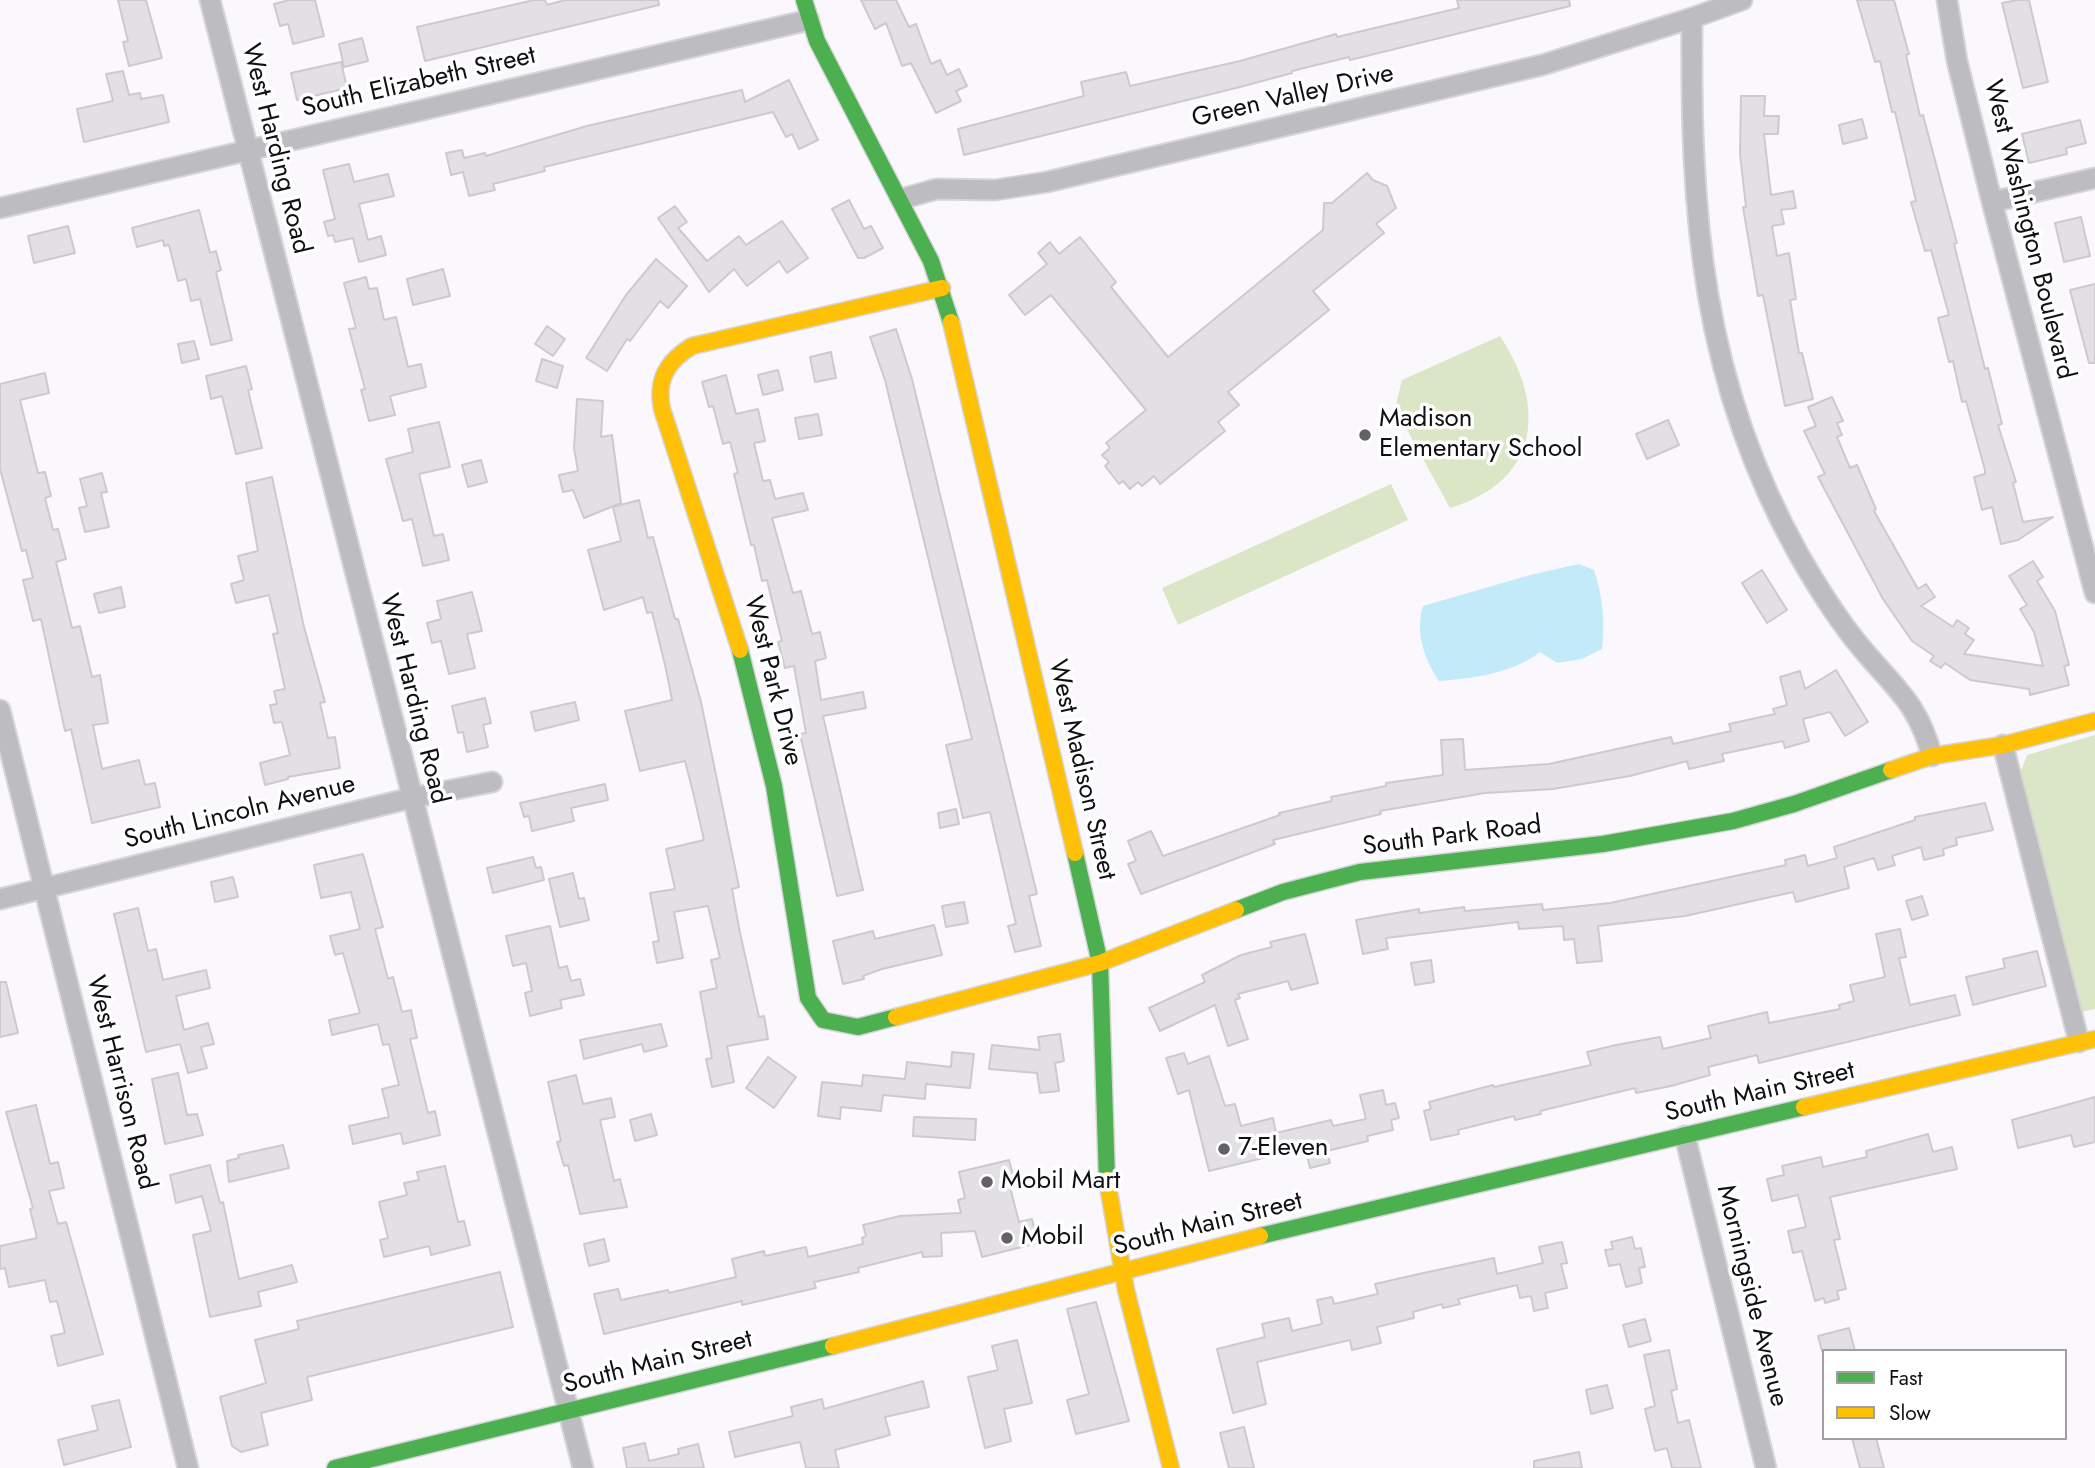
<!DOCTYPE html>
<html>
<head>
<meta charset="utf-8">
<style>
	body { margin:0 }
	#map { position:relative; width:2095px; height:1468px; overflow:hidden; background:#faf8fc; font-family:Jost,sans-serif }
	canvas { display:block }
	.legend { position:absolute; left:1822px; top:1349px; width:245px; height:91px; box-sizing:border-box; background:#fff; border:2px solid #a09fa1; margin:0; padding:9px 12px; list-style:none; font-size:21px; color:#110f14 }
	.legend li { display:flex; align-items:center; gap:14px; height:35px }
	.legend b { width:35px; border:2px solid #a09fa1 }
</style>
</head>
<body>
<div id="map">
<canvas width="2095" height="1468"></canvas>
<ul class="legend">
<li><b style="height:9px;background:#4caf50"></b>Fast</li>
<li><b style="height:9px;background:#ffc107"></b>Slow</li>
</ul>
</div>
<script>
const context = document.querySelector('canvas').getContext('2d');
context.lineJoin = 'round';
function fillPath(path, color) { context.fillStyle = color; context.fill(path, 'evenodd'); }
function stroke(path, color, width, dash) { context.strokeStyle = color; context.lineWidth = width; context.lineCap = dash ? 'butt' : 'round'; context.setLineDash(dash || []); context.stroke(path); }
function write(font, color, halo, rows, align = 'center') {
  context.font = font + ' Jost,sans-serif'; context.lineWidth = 7; context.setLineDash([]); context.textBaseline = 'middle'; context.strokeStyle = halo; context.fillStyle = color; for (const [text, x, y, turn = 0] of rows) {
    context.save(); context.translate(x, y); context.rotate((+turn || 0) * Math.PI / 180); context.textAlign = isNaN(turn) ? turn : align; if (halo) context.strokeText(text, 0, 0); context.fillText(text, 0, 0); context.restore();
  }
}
fillPath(new Path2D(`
	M1500,336C1547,407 1540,481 1450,508L1395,408L1402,380Z
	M1391,484L1408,520L1178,625L1162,588Z
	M2095,735V1009L2081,1012L2021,771L2027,755Z`), '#dae6c6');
fillPath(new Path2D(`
	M1579,564L1594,570C1603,597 1605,622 1602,649L1582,659L1557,663L1540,652C1511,674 1474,678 1439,681C1424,659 1415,632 1423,606L1530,575Z`), '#c3eaf9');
const building = new Path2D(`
	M118,0H146L162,58L129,66L123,42L128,41Z
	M289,0H315L324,36L293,44L288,24L280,26L274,4Z
	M534,0H545L547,5L565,0H658L659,5L425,61L417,27Z
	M861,0H896L909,27L916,24L931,64L940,60L947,75L959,69L967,86L956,91L961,101L936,113L911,63L902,66L886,23L875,29Z
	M1457,0H1569L1570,6L1350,60L1349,57L1292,71V73L1240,87L964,155L958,129L1084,96L1081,82L1126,72L1130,86L1240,61L1336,34L1337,37L1459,8Z
	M1857,0H1894L1909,54L1906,55L1920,116L1923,115L1957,243L1954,244L1985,369L1988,368L2002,424L1998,425L2016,482L2013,483L2023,522L2053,517L2018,540L2001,544L1992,507L1982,510L1974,477L1985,474V470L1966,401L1962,402L1953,361L1949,362L1938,318L1949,315L1931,250L1925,251L1911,202L1916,201L1895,112H1892L1880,61L1875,62Z
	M2017,0H2029L2048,82L2023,88L2002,3Z
	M362,38L368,61L344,67L339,44Z
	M341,62L347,88L297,100L291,73Z
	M123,71L129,95L140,93L141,99L163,95L169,122L84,142L77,109L113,101L106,74Z
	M789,80L818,140L799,149L792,134L786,137L773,112L544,167L545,171L493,184L495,190L469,196L463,172L451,175L446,153L462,150L464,158L485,153L486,156L587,126L742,90L745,102Z
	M1741,96H1765L1764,116H1779L1778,134H1764L1771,195L1793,191L1796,208L1781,210L1784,224L1772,226L1777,256L1789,253L1796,299L1790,300L1799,353H1802L1813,399L1785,406L1763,295L1758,296L1743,207H1746L1740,154Z
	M1862,119L1867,138L1843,144L1839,125Z
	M2080,120L2086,143L2066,148L2067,154L2029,163L2022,134Z
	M349,164L354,182L388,174L394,196L359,204L368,240L381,236L386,255L359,262L353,238L335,242L333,235L328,236L324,222L335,219L323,170Z
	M1367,173L1373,180L1387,186L1396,208L1376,224L1384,233L1313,291L1329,310L1228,392L1239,405L1218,422L1225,431L1160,484L1154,476L1142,486L1138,482L1130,489L1123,481L1119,484L1105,466L1109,462L1102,455L1110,448L1106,443L1146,410L1051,295L1025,315L1009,295L1047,264L1038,253L1050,242L1059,254L1080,237L1116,282L1111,287L1168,357L1323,230L1324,203H1332Z
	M849,200L864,229L871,226L883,248L864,258H858L832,209Z
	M675,206L687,222L678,228L707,261L739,236L746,245L782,221L808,258L787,273L779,261L747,286L734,269L709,292L658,218Z
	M199,210L210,253L216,251L221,270L216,272L232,340L211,345L200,299L191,301L186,279L178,281L169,245L164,246L163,240L137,247L132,228Z
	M2081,217L2090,256L2064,262L2055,223Z
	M68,226L75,253L34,263L28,236Z
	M656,259L687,286L668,308L660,301L630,341L627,339L607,371L586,358L626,295Z
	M443,269L450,296L413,305L407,279Z
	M366,277L369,289L377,288L384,320L396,317L408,367L421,364L426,387L390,396L395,415L369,421L361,390L365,389L349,329L356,328L344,283Z
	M2095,284V363H2089L2070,290Z
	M547,326L565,339L553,356L535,344Z
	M896,329L912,379L1037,894L1029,896L1041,946L1015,952L1008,926L1016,924L990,812L963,818L946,745L972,739L885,380L870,337Z
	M194,341L199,359L182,363L178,344Z
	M831,352L836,378L815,382L810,357Z
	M542,359L563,366L557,388L536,381Z
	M246,366L252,389L248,390L262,448L236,454L222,396L211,399L206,376Z
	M778,370L783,390L763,395L758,375Z
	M45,373L49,393L20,400L38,473L45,472L51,496L45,498L53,530L58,529L66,559L56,562L72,628L80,626L92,677L100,675L108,723L93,725L102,769L139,760L145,785L155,783L160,807L92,823L71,729L65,731L41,619L33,621L23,580L33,578L26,550L22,551L0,469V384Z
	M726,375L736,414L758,409L765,441L754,443L763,481L770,480L775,499L803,493L808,510L772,518L793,593L801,591L812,634L820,632L826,658L815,661L821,700L863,692L866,708L823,716L863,890L837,896L800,734L806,733L794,666L785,668L778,642L782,641L767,580L762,581L754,545H751L734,474L738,473L730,442L723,444L713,406L709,407L702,382Z
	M1832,397L1843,421L1837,423L1842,435L1837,437L1850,468L1857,465L1876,509L1874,511L1918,589L1926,584L1935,597L1921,606L1953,627L1957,620L1969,628L1965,634L1974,640L1964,654L2043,666L2034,632L2020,609L2027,605L2009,576L2033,561L2043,577L2037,581L2055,611L2069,665L2064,666L2069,685L2030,695L2029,689L1970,680L1945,663L1941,668L1930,661L1934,656L1912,641L1883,599L1818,477L1825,474L1804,431L1816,426L1808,407Z
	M577,399L603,401L601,437L612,435L621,503L584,518L573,490L563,492L559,475L578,471L574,448Z
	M818,414L822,435L799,439L795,418Z
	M1668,420L1679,445L1647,459L1636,434Z
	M439,422L450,467L419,474L434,536L443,534L449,560L423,566L412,519L403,521L386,459L413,452L408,429Z
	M481,460L487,482L468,487L462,465Z
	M102,473L107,492L101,493L109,527L85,532L79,508L87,506L80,479Z
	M272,477L304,627L325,702L320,703L328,738L335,737L340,768L288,777V779L265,785L260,763L290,755L282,722L274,723L270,705L277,704L274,691L285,689L273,634L278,633L269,595L236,603L231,584L244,580L238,556L258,551L246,483Z
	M639,500L648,538L653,537L675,619H678L701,702L739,887L732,889L740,933L759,1017L764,1016L768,1039L727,1046L734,1082L712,1087L706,1059L712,1058L700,992L717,988L711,960L720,958L708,906L674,912L683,958L657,963L653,942L659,941L650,893L675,889L666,849L704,840L693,792L685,761L640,771L625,711L672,700L666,669L652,612L647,613L643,597L604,610L588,550L621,541L613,507Z
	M1762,570L1787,610L1767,623L1742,583Z
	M121,587L125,607L99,613L94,594Z
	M472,592L482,631L467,634L475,668L449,674L441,641L432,643L427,623L441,619L437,601Z
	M1836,670L1868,722L1845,736L1830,712L1803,719L1809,741L1785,748L1783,741L1722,754L1724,761L1689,769L1687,761L1630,776L1553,789L1485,793L1380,811L1381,814L1273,840L1275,844L1141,894L1128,864L1136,861L1128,841L1151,831L1163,856L1280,815L1279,813L1332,801L1331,797L1386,786V783L1443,775L1441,740L1463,739L1465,770L1549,764L1671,737L1673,744L1731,731L1729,724L1775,714L1773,709L1787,705L1780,677L1800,671L1805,689Z
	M485,698L491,723L483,725L488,747L467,752L463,732L458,733L452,706Z
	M575,702L579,720L535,731L531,712Z
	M605,784L608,800L571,808L574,821L532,831L529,816L524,817L520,803Z
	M1985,803L1993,830L1956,838L1957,845L1943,849L1944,855L1924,860L1921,847L1892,856L1895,865L1878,870L1874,858L1844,867L1849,888L1796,902L1793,892L1685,916L1598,926L1602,961L1577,963L1574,939L1564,940L1563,926L1519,929L1518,922L1386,938L1388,949L1363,954L1356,920L1419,909V913L1464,907L1465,911L1542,904L1543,910L1610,903L1786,865L1785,860L1805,855L1808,866L1837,858L1834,847L1915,820V817Z
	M956,809L959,824L940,828L938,813Z
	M363,854L383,927L375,929L388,979L393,977L402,1012L411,1010L417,1038L410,1039L428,1113L435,1111L440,1135L403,1144L401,1133L353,1144L349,1126L389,1117L382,1089L399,1085L389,1044L383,1045L378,1024L332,1035L329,1020L360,1013L343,953L335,955L330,936L360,929L351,892L321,898L314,865Z
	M533,857L536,868L541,867L544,880L493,893L487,868Z
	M573,873L579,899L584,898L589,920L560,927L549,879Z
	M233,877L238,897L215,902L211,882Z
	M1922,896L1928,915L1912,920L1906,901Z
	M964,902L968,923L946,927L942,906Z
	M138,908L148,951L156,949L163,980L206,970L210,988L176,996L184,1030L208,1023L214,1044L201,1047L207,1068L188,1073L180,1044L146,1052L114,914Z
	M934,925L942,955L882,969L863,976L864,979L843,984L833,941L873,931L875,939Z
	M550,926L559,968L567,966L571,981L580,979L584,995L560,1000L562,1008L530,1016L525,993L532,991L526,963L513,966L506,936Z
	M1900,929L1906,957L1899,958L1910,1005L1955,995L1960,1015L1759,1063L1757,1055L1708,1067L1710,1075L1671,1086L1636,1093L1635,1088L1540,1111L1541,1114L1515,1120L1514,1116L1458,1130L1459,1134L1431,1140L1424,1111L1431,1109L1429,1102L1493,1085L1494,1087L1591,1065L1587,1052L1616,1045L1660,1037L1663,1049L1711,1038L1708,1026L1767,1012L1769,1023L1840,1009L1839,1005L1854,1001L1850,985L1885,977L1876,934Z
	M1305,934L1318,983L1291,990L1288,981L1238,994L1240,998L1235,1000L1248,1039L1228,1046L1215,1005L1160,1031L1149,1008L1205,982L1202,975L1241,955L1272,947L1270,942Z
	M2037,951L2046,986L1973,1005L1966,977L2005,968L2003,959Z
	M1431,960L1434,982L1415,985L1411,963Z
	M0,982H6L18,1033L0,1037Z
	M661,1024L667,1046L644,1052L642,1044L584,1059L580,1040Z
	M1060,1034L1064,1061L1055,1063L1059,1091L1040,1093L1037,1073L989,1069L992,1045L1040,1050L1038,1037Z
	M952,1052L974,1054L970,1088L926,1084L925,1099L883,1095L881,1111L841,1107L840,1119L818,1116L822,1082L862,1086L863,1075L905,1079L907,1062L951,1067Z
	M1184,1053L1188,1064L1209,1056L1225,1106L1235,1104L1241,1126L1273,1118L1276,1133L1331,1120L1333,1126L1366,1119L1360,1095L1383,1090L1386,1105L1395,1103L1399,1118L1391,1120L1393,1130L1367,1136L1368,1141L1327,1151L1330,1163L1310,1168L1305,1148L1209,1171L1189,1090L1178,1094L1166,1058Z
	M768,1057L796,1077L774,1108L746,1088Z
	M178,1073L187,1115L197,1114L203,1135L165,1144L152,1079Z
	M576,1075L583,1104L611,1098L615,1117L600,1120L614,1181L620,1179L627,1207L580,1214L568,1165L564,1166L557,1142L561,1141L548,1082Z
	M2095,1097V1142L2074,1147L2071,1135L2018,1148L2012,1120Z
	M36,1105L50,1164L58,1162L64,1188L49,1191L58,1224L66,1222L103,1354L58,1366L51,1336L65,1333L57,1301L50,1302L45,1280L9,1287L5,1268L0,1269V1246L37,1238L30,1209L33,1208L6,1112Z
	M651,1114L657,1135L635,1141L630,1120Z
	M914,1117L976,1119L975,1140L913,1136Z
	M1928,1134L1933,1152L1952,1147L1957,1169L1830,1197L1840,1239L1834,1240L1846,1289L1837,1291L1839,1299L1825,1303L1824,1298L1815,1301L1802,1251L1793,1253L1788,1231L1806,1227L1798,1195L1772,1201L1767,1179L1784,1175L1782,1166L1821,1157L1823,1167L1867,1157L1866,1151Z
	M283,1145L289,1168L229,1182L227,1161L239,1158L238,1155Z
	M1009,1160L1016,1186L1010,1187L1019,1222L1032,1219L1038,1243L982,1257L975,1231L941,1233L942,1256L923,1257L922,1252L858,1268L859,1272L814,1282L816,1288L742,1305V1301L604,1334L594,1294L618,1289L621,1300L668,1290L669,1293L736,1277L732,1259L764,1251L765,1256L806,1247L808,1257L863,1244L862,1238L866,1236L863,1225L900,1216L961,1213L958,1200L965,1198L959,1172Z
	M210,1165L220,1203L223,1202L239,1279L292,1265L297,1282L258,1292L261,1306L210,1317L193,1235L211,1231L202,1196L176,1203L170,1175Z
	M445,1166L458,1222L464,1221L470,1245L431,1255L429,1246L384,1257L380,1240L388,1238L379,1202L407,1195L404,1183L419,1180L417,1172Z
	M1632,1237L1635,1249L1641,1248L1645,1267L1639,1268L1642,1283L1626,1287L1620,1264L1609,1266L1605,1250L1613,1249L1611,1242Z
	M604,1239L609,1261L589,1266L584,1244Z
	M1562,1242L1567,1263L1561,1264L1567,1288L1545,1293L1548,1308L1534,1311L1531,1296L1520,1298L1517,1285L1458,1299L1460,1304L1443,1308L1442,1304L1413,1312L1414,1318L1377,1327L1381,1343L1352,1350L1350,1340L1257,1362L1266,1404L1233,1413L1217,1349L1265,1337L1262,1324L1289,1318L1292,1331L1322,1324L1317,1300L1332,1297L1334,1304L1378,1294L1375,1284L1419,1274L1494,1258L1497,1274L1543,1263L1539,1247Z
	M500,1272L513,1327L307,1377L312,1400L261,1413L268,1445L241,1452L232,1446L220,1397L266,1383L255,1340L299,1329L297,1321Z
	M1096,1302L1129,1421L1076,1434L1067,1400L1089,1394L1067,1309Z
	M1645,1319L1651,1341L1629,1347L1623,1325Z
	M1849,1328L1855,1351H1822L1818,1336Z
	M1017,1340L1032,1403L1004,1409L1011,1441L985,1448L968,1377L998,1370L992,1346Z
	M1669,1350L1677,1389L1671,1391L1678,1423L1689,1420L1701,1468H1672L1667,1448L1655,1451L1645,1409L1655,1406L1644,1355Z
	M923,1381L929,1407L885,1417L890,1435L835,1450L839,1468H806L800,1442L735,1457L729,1432L793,1416L791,1407L822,1399L824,1409Z
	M1607,1385L1613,1408L1591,1414L1586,1390Z
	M119,1400L131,1447L64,1465L58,1440L98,1430L92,1406Z
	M1244,1427L1254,1468H1229L1220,1433Z
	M1852,1438H1876L1884,1468H1860Z
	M645,1443L649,1461L679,1454L678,1449L698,1444L704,1468H627L623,1448Z
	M1579,1452L1582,1468H1534V1461Z`);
fillPath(building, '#e2e0e5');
stroke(building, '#cccace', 2);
const street = new Path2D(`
	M210,0L583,1468
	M1742,0L1692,18C1690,214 1701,380 1799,555C1818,588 1839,622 1864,651C1897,690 1918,704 1932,756
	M1947,0L1957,61L1992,202L2095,593
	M901,199L937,189L995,190L1047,182L1542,65L1692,18
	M1992,202L2095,178
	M0,208L809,20
	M0,710L188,1468
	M2003,745L2079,1042
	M0,899L411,798L492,782
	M1685,1136L1766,1468`);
const fast = new Path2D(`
	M804,0L817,41L931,261L951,322
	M740,650L774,786L808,998L823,1020L858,1027L896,1017
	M1075,853L1100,963L1107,1180
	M1236,910L1283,892L1360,872L1603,844L1733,821L1794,804L1891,770
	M1260,1236L1804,1107
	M335,1468L833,1346`);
const slow = new Path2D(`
	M951,322L1075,853
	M740,650L662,409C656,380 667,361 692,346L942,288
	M1891,770L1932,756L2003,745L2095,721
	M896,1017L1100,963L1236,910
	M1804,1107L2095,1039
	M1107,1180L1126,1290L1171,1468
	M833,1346L1260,1236`);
stroke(street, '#d5d4d6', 23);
stroke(fast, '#d5d4d6', 19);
stroke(slow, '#d5d4d6', 19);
stroke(street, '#bdbcc0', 19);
stroke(fast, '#4caf50', 16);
stroke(slow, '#ffc107', 16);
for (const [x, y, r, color] of [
	[1365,435,7,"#636165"],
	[1224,1149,7,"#636165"],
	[987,1182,7,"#636165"],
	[1007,1238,7,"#636165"]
]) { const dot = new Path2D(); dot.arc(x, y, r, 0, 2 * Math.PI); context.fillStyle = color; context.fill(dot); stroke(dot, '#fff', 2.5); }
write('26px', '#110f14', '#fff', [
	["South Elizabeth Street",419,83,-13],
	["Green Valley Drive",1293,97,-13],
	["West Harding Road",275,149,76],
	["West Washington Boulevard",2028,230,76],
	["West Park Drive",772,681,76],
	["West Harding Road",413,699,76],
	["West Madison Street",1081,770,77],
	["South Lincoln Avenue",240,813,-14],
	["South Park Road",1452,837,-7],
	["West Harrison Road",120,1083,76],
	["South Main Street",1760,1093,-13],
	["South Main Street",1208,1225,-14],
	["Morningside Avenue",1751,1296,76],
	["South Main Street",658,1363,-14]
]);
write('26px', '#110f14', '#fff', [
	["Madison",1379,420],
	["Elementary School",1379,450],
	["7-Eleven",1238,1149],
	["Mobil Mart",1001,1182],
	["Mobil",1021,1238]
], 'left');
</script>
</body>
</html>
